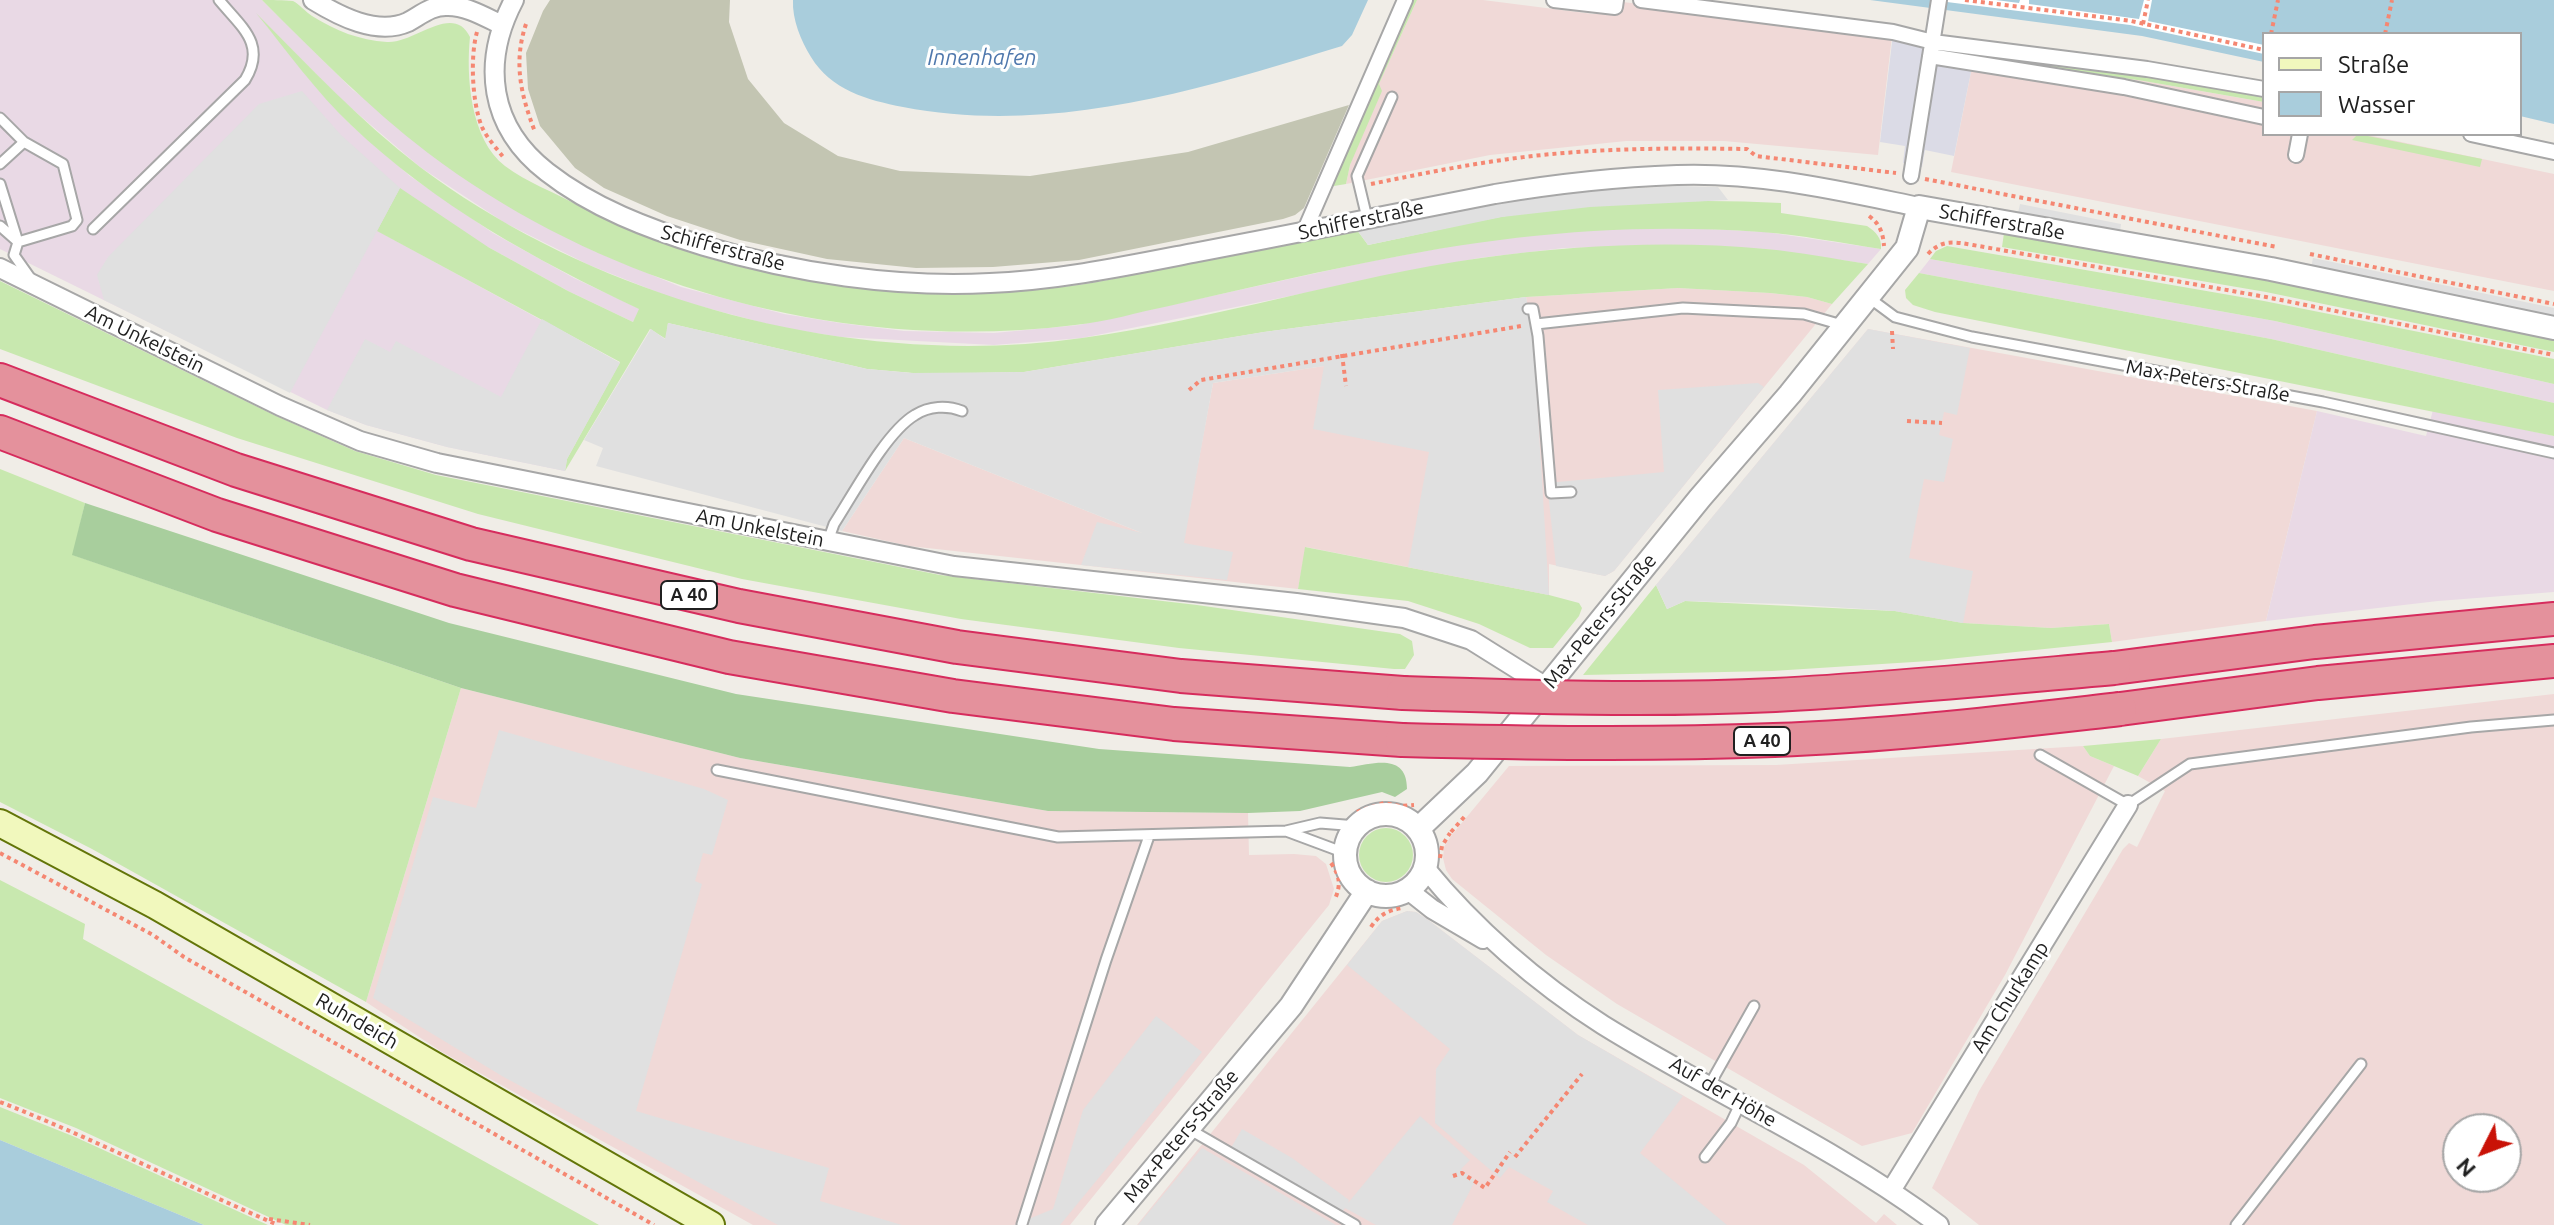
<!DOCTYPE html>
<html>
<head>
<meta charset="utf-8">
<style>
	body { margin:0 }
	#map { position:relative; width:2554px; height:1225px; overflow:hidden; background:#f0ede7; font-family:Ubuntu,sans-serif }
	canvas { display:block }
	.legend { position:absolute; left:2262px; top:32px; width:260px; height:104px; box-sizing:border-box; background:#fff; border:2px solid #a6a6a6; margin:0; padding:10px 14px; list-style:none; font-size:24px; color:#202020 }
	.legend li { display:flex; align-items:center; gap:16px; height:40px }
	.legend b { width:40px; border:2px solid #a6a6a6 }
	.north { position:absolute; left:2442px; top:1113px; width:80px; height:80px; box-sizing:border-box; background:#fff; border:2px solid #a6a6a6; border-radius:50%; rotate:228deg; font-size:22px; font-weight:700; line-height:32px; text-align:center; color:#202020 }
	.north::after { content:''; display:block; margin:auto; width:28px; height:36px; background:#c91207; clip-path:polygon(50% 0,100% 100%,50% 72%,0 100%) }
</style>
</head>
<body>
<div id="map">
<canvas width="2554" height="1225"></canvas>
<ul class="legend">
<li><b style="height:10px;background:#f1f8bd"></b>Straße</li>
<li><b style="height:22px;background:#a9cddc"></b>Wasser</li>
</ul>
<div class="north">N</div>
</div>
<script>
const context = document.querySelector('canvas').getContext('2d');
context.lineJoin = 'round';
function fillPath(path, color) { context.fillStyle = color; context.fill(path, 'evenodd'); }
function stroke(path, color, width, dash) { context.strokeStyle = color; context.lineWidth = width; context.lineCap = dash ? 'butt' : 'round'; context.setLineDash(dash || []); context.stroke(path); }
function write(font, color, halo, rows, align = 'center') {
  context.font = font + ' Ubuntu,sans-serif'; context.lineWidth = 6; context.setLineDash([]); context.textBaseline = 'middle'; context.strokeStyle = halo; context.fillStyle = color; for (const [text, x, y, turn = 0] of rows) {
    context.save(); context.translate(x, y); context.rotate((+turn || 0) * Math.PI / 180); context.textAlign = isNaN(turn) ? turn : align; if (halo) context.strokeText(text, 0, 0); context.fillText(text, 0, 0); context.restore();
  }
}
fillPath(new Path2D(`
	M1417,0H1483L1593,14L1622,12L1623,2L1892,36L1878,155L1724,141H1626L1490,155L1346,184L1350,165L1379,84Z
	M1974,57L2144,81L2264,102V134H2363L2554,174V291L1951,172Z
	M1678,288L1770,293L1807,297L1832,304L1614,571L1605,576L1549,564V595L1306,547L1298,589L909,546L842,531L904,438L1152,537L1183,544L1213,383L1532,334L1526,297Z
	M1868,329L2317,411L2266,621L2112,642L2109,624L2051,628L1963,623L1895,611L1656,585Z
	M461,688L740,758L1048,811L1248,813L1249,855L1294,854L1316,856L1326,864L1334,889L1329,905L1070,1225H753L442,1052L366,1002Z
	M2554,694V1225H1979L1932,1188L1979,1091L2123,849L2129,843L2137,847L2165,791L2138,776L2161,739ZM2458,1129H2506V1177H2458Z
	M2083,746L2090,756L2114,766L2005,975L1912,1133L1862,1146L1617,1004L1546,955L1452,879L1446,870L1443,858L1444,847L1451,836L1509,766L1776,765Z
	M1407,911L1416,912L1427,919L1578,1035L1804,1165L1876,1223L1884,1214L1897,1225H1137L1382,921Z`), '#f0d9d7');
fillPath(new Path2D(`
	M0,0H262L353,90L512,208L594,251L681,287L784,314L840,323L904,331L994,333L1079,325L1367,262L1473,242L1562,231L1669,227L1766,232L1881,249L1868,264L1765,249L1673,246L1564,248L1479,258L1082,338L994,345L841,337L782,328L677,300L589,265L505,223L420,167L344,102L264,22L311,81L350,124L410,176L493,233L574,278L640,309L633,322L568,291L488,247L378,231L620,363L567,459L565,471L447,447L366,425L327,410L0,249Z
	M1930,259L2275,321L2554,384V403L2271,339L1919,273Z
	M2433,410L2554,436V592L2438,601L2266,621L2317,411L2426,436Z`), '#e9d9e5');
fillPath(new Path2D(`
	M550,0H730L729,22L748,79L784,123L838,156L900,171L1030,176L1188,152L1349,105L1304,208L1295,215L1283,219L1079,260L993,267L916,268L827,259L740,240L667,216L604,188L575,168L540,126L528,89L526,53L543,11Z`), '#c3c5b2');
fillPath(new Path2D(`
	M262,0C270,0 285,0 293,1C299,4 306,12 312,16C336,31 359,40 387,42C414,44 453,2 470,37C466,76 470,139 505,166C526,182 556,193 579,206C726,285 921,307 1085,284C1117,279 1148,271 1180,265C1239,253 1298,242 1357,230L1368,245C1412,236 1456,225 1500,217C1589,202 1692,198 1781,203V213L1867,226C1876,232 1882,238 1881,249C1842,243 1801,235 1761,232C1626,222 1497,235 1364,263C1299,276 1234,291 1169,306C1138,312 1107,322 1075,325C848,353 611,291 428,153C368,107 315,53 262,0Z
	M1409,0H1417L1379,84L1382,91L1350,165L1346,184L1328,187Z
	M256,13C309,66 360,121 420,167C602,303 857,370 1082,338C1217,319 1347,277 1481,258C1574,245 1672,240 1766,249C1800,252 1834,259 1868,264L1832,304L1807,297L1770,293L1678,288L1526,297L1264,332L1024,372L925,374L867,369L668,323L666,339L650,329L565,471L567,459L620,362L377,231L400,188L488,247L568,291L633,322L639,309C535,260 435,205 351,125C316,92 287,51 256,13Z
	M1946,44L2264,93V102L2144,81L1945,52Z
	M2358,134L2482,159L2480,167L2352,140Z
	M2004,233L2269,280L2554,339V352L2266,292L2002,247Z
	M1947,246L2264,301L2554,359V384L2275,321L1930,259L1936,251Z
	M1919,273L2271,339L2554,403V436L1935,312L1913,305L1906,298L1905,290Z
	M0,281L274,415L355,451L436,475L940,575L1197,605L1400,634L1412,641L1414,655L1405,669H1394L1179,648L961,619L742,579L478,514L237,438L0,349Z
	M0,469L85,503L73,555L461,688L366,1002L92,849L0,802Z
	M1305,547L1549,595L1579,603L1582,608L1579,616L1553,648H1530L1479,624L1408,601L1298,589Z
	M1656,585L1667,609L1685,601L1895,611L1963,623L2051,628L2109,624L2112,642L1929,661L1772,671L1583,675Z
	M2161,739L2138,776L2090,756L2083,746Z
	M1359 855a27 27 0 1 1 54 0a27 27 0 1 1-54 0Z
	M0,880L85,924L83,939L599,1225H286L76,1128L0,1098Z
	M0,1107L75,1137L268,1225H204L0,1140Z`), '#c8e8af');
fillPath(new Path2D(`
	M85,503L449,623L736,694L1099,749L1350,767C1375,763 1407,753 1407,789L1395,797L1382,792L1300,811L1248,813L1048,811L740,758L461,688L72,555Z`), '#a8ce9d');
fillPath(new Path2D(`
	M302,91L341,135L400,188L290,393L104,300L97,275L108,257L259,104Z
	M1678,186L1718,187L1728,200L1590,207L1502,217L1368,245L1357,230L1495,204L1587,191Z
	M2020,204L2121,224L2120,232L2018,213Z
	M2313,258L2554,308V317L2311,268Z
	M1526,297L1533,334L1549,595L1408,567L1429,452L1313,429L1324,366L1213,383L1184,543L1233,552L1227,580L1081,565L1097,522L1142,533L904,438L842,531L596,466L603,448L584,440L651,329L665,339L668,323L867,369L912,373L1024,372L1264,332Z
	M542,319L620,363L567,459L565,471L447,447L366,425L327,410L365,339L390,352L396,341L501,397Z
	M1868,329L1970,348L1957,415L1944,412L1939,435L1953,439L1944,482L1924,479L1909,558L1973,571L1963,623L1895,611L1785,604L1685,601L1667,609L1656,585Z
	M1758,383L1764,387L1614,571L1605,576L1556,566L1547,483L1664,472L1658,390Z
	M499,730L704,789L728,800L712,855L703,853L695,881L702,884L636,1111L829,1168L820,1201L902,1225H778L502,1076L373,998L433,797L476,808Z
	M1407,911L1416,912L1427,919L1578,1035L1683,1096L1640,1153L1727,1225H1588L1547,1202L1553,1191L1509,1167L1500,1178L1435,1123L1436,1069L1450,1049L1347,965L1382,921Z
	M1156,1016L1202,1052L1060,1225H1014L1053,1209L1083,1110Z
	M1420,1116L1470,1160L1461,1169L1475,1181L1452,1225H1376L1345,1208L1339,1217L1228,1153L1242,1129L1292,1158L1349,1200L1348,1203Z
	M1202,1148L1336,1225H1138Z`), '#e0e0e0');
fillPath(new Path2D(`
	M1894,26L1921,30V35L1946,39L1945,52L1974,57L1954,156L1925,150L1922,167L1903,163L1905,146L1880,142Z`), '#dbdbe6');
fillPath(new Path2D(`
	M793,0H1368L1352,35L1342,46C1202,89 1052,136 903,107C867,100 831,90 811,57C801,41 792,19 793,0Z
	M1870,0H2554V124L2520,116V34H2264V62L2142,36Z
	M0,1140L204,1225H0Z`), '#a9cddc');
fillPath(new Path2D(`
	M1931,0H1996L2019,3L2020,0H2029V4L2139,19L2144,0H2152L2148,21L2264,45V54L2130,25Z`), '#fff');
const service = new Path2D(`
	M0,118L24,142
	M0,164L24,142L63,164L77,220L72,226L18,242
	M0,184L18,242L14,255L31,279
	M1367,218L1357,176L1392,97
	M0,226L16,240
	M93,229L245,80C267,44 241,27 219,0
	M1868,297L1895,317L1972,337L2323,402L2554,453
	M1528,309H1533L1538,336L1551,493L1571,492
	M1536,324L1683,308L1804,314L1842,325
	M828,541L834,524C853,495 886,432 915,415C929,406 947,405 962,411
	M2040,755L2128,805L2190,764L2471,727L2554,720
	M717,770L1058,837L1286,831L1320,823L1357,826
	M1286,831L1345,853
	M1710,1084L1754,1006
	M1187,1128L1355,1225
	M1705,1157L1731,1123L1741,1102
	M1022,1224L1106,960L1149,836
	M2236,1225L2361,1064`);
const pedestrian = new Path2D(`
	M1554,0L1615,7L1616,0
	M1641,0L1893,32L1933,42L2147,69L2264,89
	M1930,56L2124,87L2264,117
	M2471,134L2554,152
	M2296,155L2300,134
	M1911,176L1939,0
	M1304,232L1405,0`);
const minor = new Path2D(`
	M313,0C339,16 377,36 408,22C421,15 432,5 448,6C467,6 485,17 502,25
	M514,0C481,63 489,127 547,172C593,208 649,229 704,246C795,273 896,288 990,283C1059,280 1126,266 1193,253C1294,234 1395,213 1495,194C1555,184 1617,177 1677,175C1759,172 1840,191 1919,207
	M0,268L280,406L360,441L437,463L954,566L1296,603L1404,618L1471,640L1546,687
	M1425,868C1474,928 1537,983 1603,1025C1714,1094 1834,1146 1939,1225
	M1408,890L1432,909L1483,939
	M1892,1189L2128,805`);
const tertiary = new Path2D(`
	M1345 855a41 41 0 1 1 82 0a41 41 0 1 1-82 0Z
	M1418,829L1477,773L1700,498L1790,394L1907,248L1919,207L2271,269L2554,328
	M1107,1225L1291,1006L1367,891`);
const secondary = new Path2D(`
	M0,823L155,905L711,1225`);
const motorway = new Path2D(`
	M0,380L236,470L471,544L739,606L957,647L1181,676L1403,693
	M0,432L217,515L455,590L729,657L953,696L1174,724L1402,740
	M2114,668L2315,642L2554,619
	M2120,709L2318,683L2554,661`);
stroke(service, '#a7a7a7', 13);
stroke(pedestrian, '#a7a7a7', 18);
stroke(minor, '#a7a7a7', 22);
stroke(tertiary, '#a7a7a7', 26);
stroke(secondary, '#637509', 30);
stroke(motorway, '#d62c5d', 36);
stroke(new Path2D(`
	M1965,0L2131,21L2264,50
	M526,24C513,63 521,95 535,132
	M2143,24L2148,0
	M477,32C470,56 472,103 482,127C487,138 497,149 504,158
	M2271,34L2278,0
	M2385,34L2392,0
	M1925,179L2277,247
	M1371,184C1435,171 1499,158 1564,153C1625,148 1685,148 1747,149L1756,156L1896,173
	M1869,216C1880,224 1883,233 1884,246
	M1928,254C1942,239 1955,242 1973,245L2266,297L2554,355
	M2310,254L2554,304
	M1892,331L1893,349
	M1342,354L1346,386
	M1189,390L1201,380L1521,326
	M1907,421L1942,423
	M1357,812L1384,803L1400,806L1414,805
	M1451,832L1465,816
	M0,853L153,935L184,957L654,1225
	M1440,858L1442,846L1450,833
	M1331,863C1340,876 1341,885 1335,899
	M1371,927C1379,915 1388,910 1403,908
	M0,1102C94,1139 185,1185 278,1225
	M1515,1157L1582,1074
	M1453,1176L1462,1173L1485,1188L1510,1152
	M269,1219L310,1225`), '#f58772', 4, [4, 4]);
stroke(service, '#fff', 9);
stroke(pedestrian, '#fff', 14);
stroke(minor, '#fff', 18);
stroke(tertiary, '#fff', 22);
stroke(secondary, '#f1f8bd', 26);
stroke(motorway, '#e4919c', 32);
const motorwayBridge = new Path2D(`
	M1403,693C1527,697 1651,701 1775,695C1888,689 2001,678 2114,668
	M1402,740C1526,743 1650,745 1774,740C1890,736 2005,722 2120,709`);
stroke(motorwayBridge, '#d62c5d', 36, []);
stroke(motorwayBridge, '#e4919c', 32);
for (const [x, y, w] of [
	[689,595,56],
	[1762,741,56]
]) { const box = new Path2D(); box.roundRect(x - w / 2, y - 14, w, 28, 6); context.fillStyle = '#fff'; context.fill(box); stroke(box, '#202020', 2); }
write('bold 18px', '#202020', null, [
	["A 40",689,595],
	["A 40",1762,741]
]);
write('20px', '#202020', '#fff', [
	["Schifferstraße",1361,220,-12],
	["Schifferstraße",2002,222,10],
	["Schifferstraße",723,248,15],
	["Am Unkelstein",145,339,26],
	["Max-Peters-Straße",2208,381,10],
	["Am Unkelstein",760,528,11],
	["Max-Peters-Straße",1600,621,-51],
	["Am Churkamp",2010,997,-58],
	["Ruhrdeich",357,1021,30],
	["Auf der Höhe",1723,1092,30],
	["Max-Peters-Straße",1181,1136,-50]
]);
write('italic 22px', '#4f78ad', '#fff', [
	["Innenhafen",982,58]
]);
</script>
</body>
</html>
